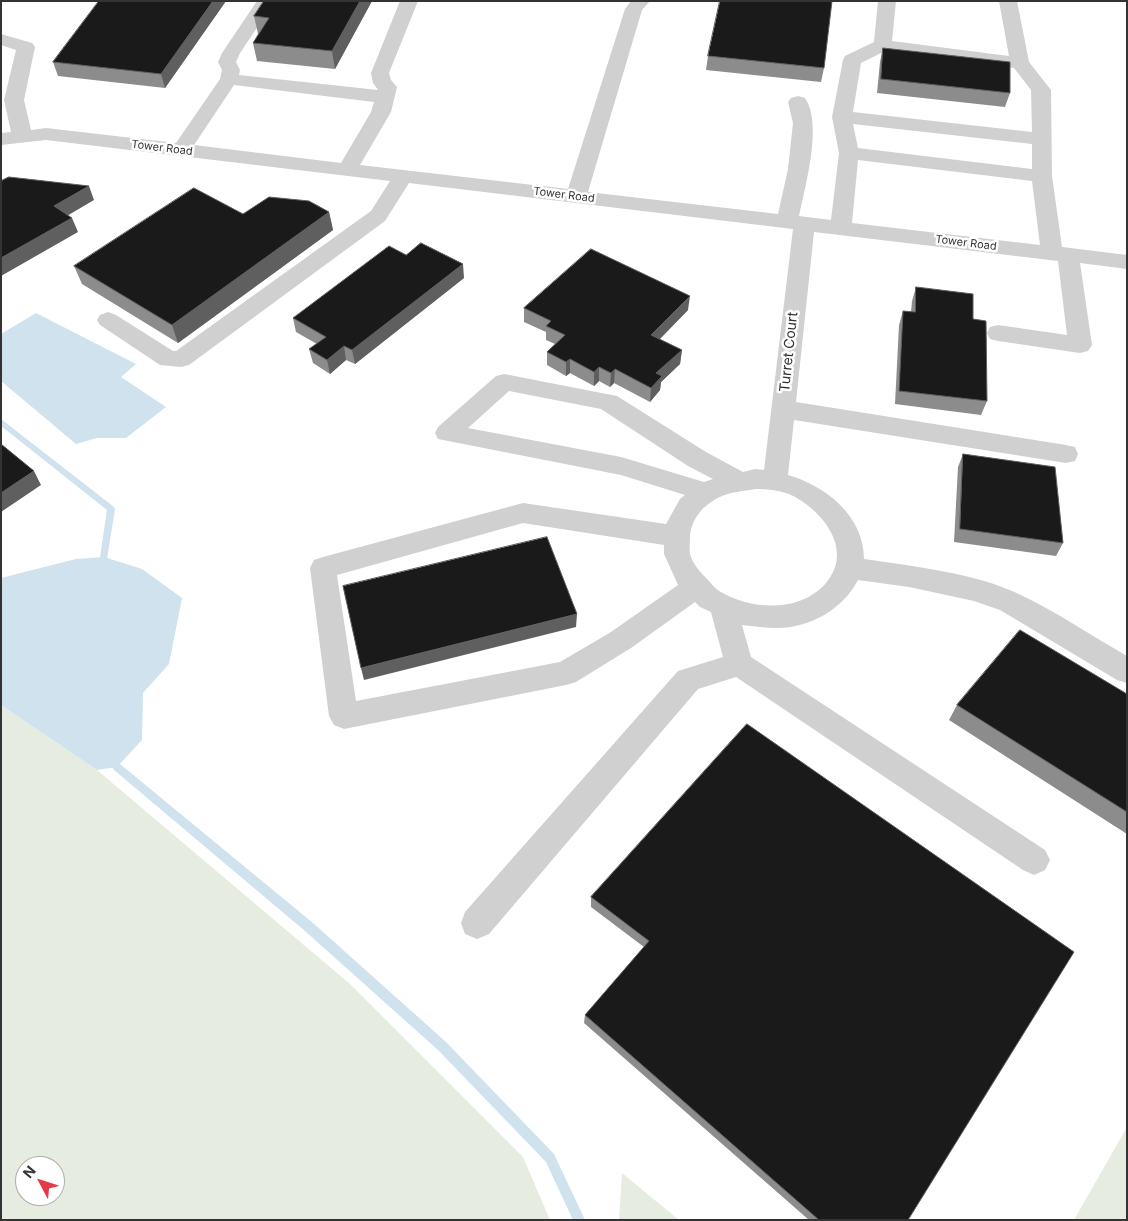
<!DOCTYPE html>
<html>
<head>
<meta charset="utf-8">
<style>
	body { margin:0 }
	#map { position:relative; width:1128px; height:1221px; overflow:hidden; background:#fff; font-family:Inter,sans-serif }
	canvas { display:block }
	.frame { position:absolute; inset:0; border:2px solid #333; pointer-events:none }
	.north { position:absolute; left:15px; top:1156px; width:50px; height:50px; box-sizing:border-box; background:#fff; border:1px solid #adadad; border-radius:50%; rotate:310deg; font-size:14px; font-weight:700; line-height:20px; text-align:center; color:#333 }
	.north::after { content:''; display:block; margin:auto; width:18px; height:22px; background:#e63946; clip-path:polygon(50% 0,100% 100%,50% 72%,0 100%) }
</style>
</head>
<body>
<div id="map">
<canvas width="1128" height="1221"></canvas>
<div class="frame"></div>
<div class="north">N</div>
</div>
<script>
const context = document.querySelector('canvas').getContext('2d');
context.lineJoin = 'round';
function fillPath(path, color) { context.fillStyle = color; context.fill(path, 'evenodd'); }
function stroke(path, color, width, dash) { context.strokeStyle = color; context.lineWidth = width; context.lineCap = dash ? 'butt' : 'round'; context.setLineDash(dash || []); context.stroke(path); }
function write(font, color, halo, rows, align = 'center') {
  context.font = font + ' Inter,sans-serif'; context.lineWidth = 5; context.setLineDash([]); context.textBaseline = 'middle'; context.strokeStyle = halo; context.fillStyle = color; for (const [text, x, y, turn = 0] of rows) {
    context.save(); context.translate(x, y); context.rotate((+turn || 0) * Math.PI / 180); context.textAlign = isNaN(turn) ? turn : align; if (halo) context.strokeText(text, 0, 0); context.fillText(text, 0, 0); context.restore();
  }
}
fillPath(new Path2D(`
	M1,705L97,770L350,984L523,1157L550,1220H1ZM25,1166H55V1196H25Z
	M1127,1127V1220H1074Z
	M622,1173L679,1220H619Z`), '#e6ecdf');
fillPath(new Path2D(`
	M36,313L136,364L121,377L166,407L126,438H97L76,444L1,381V334Z
	M104,557L142,569L182,598L169,664L143,693L142,740L117,767L97,770L1,705V578L76,559Z`), '#cfe2ee');
fillPath(new Path2D(`
	M1,419L114,507L115,509L107,559L104,560L100,557L107,510L1,426Z
	M117,763L120,764L313,923L446,1042L554,1154L585,1220H573L546,1162L438,1050L305,931L114,770L112,767L114,764Z`), '#cfe2ee');
fillPath(new Path2D(`
	M257,1H275L240,53L236,62L240,70L239,75L378,90L373,83L371,73L400,1H418L389,73L391,80L397,87L391,112L360,165L568,189L625,9L631,1H650L642,10L588,192L778,214L788,169L793,123L788,102L791,98L798,96L805,98C823,124 805,187 799,216L831,220L839,153L832,117L843,60L845,56L874,42L878,1H896L892,41L1009,56L999,1H1017L1029,62L1051,90L1052,176L1062,247L1127,255V269L1080,263L1092,345L1088,351L1080,353L998,341L990,339L987,333L990,327L998,325L1067,335L1058,261L814,232L796,402L1066,445L1075,447L1078,454L1075,461L1066,463L794,420L788,475C826,486 864,516 864,559C912,566 976,573 1021,595C1057,612 1092,636 1127,656V683L1117,680L1000,610L974,601L909,587L858,580C843,609 810,628 777,628C766,628 753,626 742,625L751,657L1045,850L1050,860L1045,870L1034,875L1023,870L736,677L698,689L489,934L477,939L465,934L461,923L465,912L678,671L723,657L711,612L700,607L695,602L631,648L576,682L566,685L344,729L334,725L329,716L310,568L314,560L323,557L523,503L666,524L680,499L685,495L621,475L438,439L435,433L438,427L496,376L504,374L617,396L706,452L743,472L755,469L764,470L793,229L409,183L385,221L189,365L181,367L160,365L100,325L97,320L100,315L108,312L116,315L173,351H176L371,211L390,181L46,140L1,145V133L11,132L4,100L16,50L1,45V34L32,43L35,47L24,100L31,130L46,128L176,143L220,79L222,70L218,62L222,53ZM885,51L1014,68L1031,90L1032,132L853,112L861,63ZM234,85L374,102L371,112L341,163L194,145ZM853,124L1032,144V169L858,148ZM858,160L1032,181L1040,245L852,223ZM509,391L601,409L688,466L713,479L704,482L621,457L468,428ZM755,489C766,489 778,490 789,494C822,509 855,550 826,583C800,613 752,610 721,592C715,589 711,583 707,579C700,572 693,564 690,554C689,550 690,544 690,539C690,519 704,504 722,496C731,492 745,491 755,489ZM523,523L664,545V554L678,585L611,632L560,662L356,701L337,575Z`), '#d0d0d0');
fillPath(new Path2D(`
	M226,1L165,88L58,76L53,62Z
	M372,1L335,69L257,61L253,43L258,34L254,16Z
	M883,48L1010,93L1005,107L877,93L880,62Z
	M708,56L824,68L821,82L706,70Z
	M329,212L333,230L178,343L82,284L74,266L243,214Z
	M406,255L464,278L355,364L346,360L330,374L313,363L309,349L317,344L296,332L293,318Z
	M916,287L973,319L987,401L981,415L895,404L899,325L903,311L911,312L912,301Z
	M524,308L688,310L660,339L682,350L680,364L661,382L660,390L650,402L614,383L610,387L599,381L594,386L570,373L566,376L547,365V352L555,344L546,340V332L524,322Z
	M963,454L1063,543L1056,556L954,542L958,467Z
	M1127,694V834L949,720L957,705Z
	M747,724L908,1220H809L584,1023L585,1015L644,947L591,907V897Z`), '#8c8c8c');
fillPath(new Path2D(`
	M213,1H226L165,88L161,74Z
	M360,1H372L335,69L332,51Z
	M89,186L94,200L60,220L54,206Z
	M329,212L333,230L178,343L172,325Z
	M72,218L78,232L1,276V258Z
	M463,264L464,278L355,364L352,350Z
	M690,296L688,310L650,349L651,335Z
	M344,346L346,360L330,374L327,360Z
	M682,350L680,364L661,382L660,390L650,402L651,388L656,373Z
	M570,359V373L566,376V362Z
	M599,367V381L594,386V372Z
	M615,369L614,383L610,387L611,373Z
	M34,471L41,485L1,512V493Z
	M577,614L576,627L364,680L361,668Z`), '#5f5f5f');
const building = new Path2D(`
	M99,1H213L161,74L53,62Z
	M264,1H360L332,51L253,43L269,18L254,16Z
	M720,1H832L824,68L708,56Z
	M883,48L1010,62V93L881,79Z
	M9,177L89,186L54,206L72,218L1,258V181Z
	M194,188L243,214L269,197L309,201L329,212L172,325L74,266Z
	M421,243L463,264L352,350L344,346L327,360L309,349L326,337L293,318L389,246L406,255Z
	M591,249L690,296L651,335L682,350L656,373L662,376L651,388L615,369L611,373L599,367L594,372L570,359L566,362L547,352L565,335L546,326L551,321L524,308Z
	M916,287L973,294V319L986,321L987,401L899,391L903,311L915,312Z
	M1,444L34,471L1,493Z
	M963,454L1055,467L1063,543L960,529Z
	M547,537L577,614L361,668L343,586Z
	M1020,630L1127,694V812L957,705Z
	M747,724L1074,952L908,1220H819L585,1015L649,941L591,897Z`);
fillPath(building, '#1a1a1a');
stroke(building, '#5f5f5f', 1);
write('11px', '#333', '#fff', [
	["Tower Road",162,148,7],
	["Tower Road",564,195,7],
	["Tower Road",966,243,7]
]);
write('14px', '#333', '#fff', [
	["Turret Court",789,352,-84]
]);
</script>
</body>
</html>
